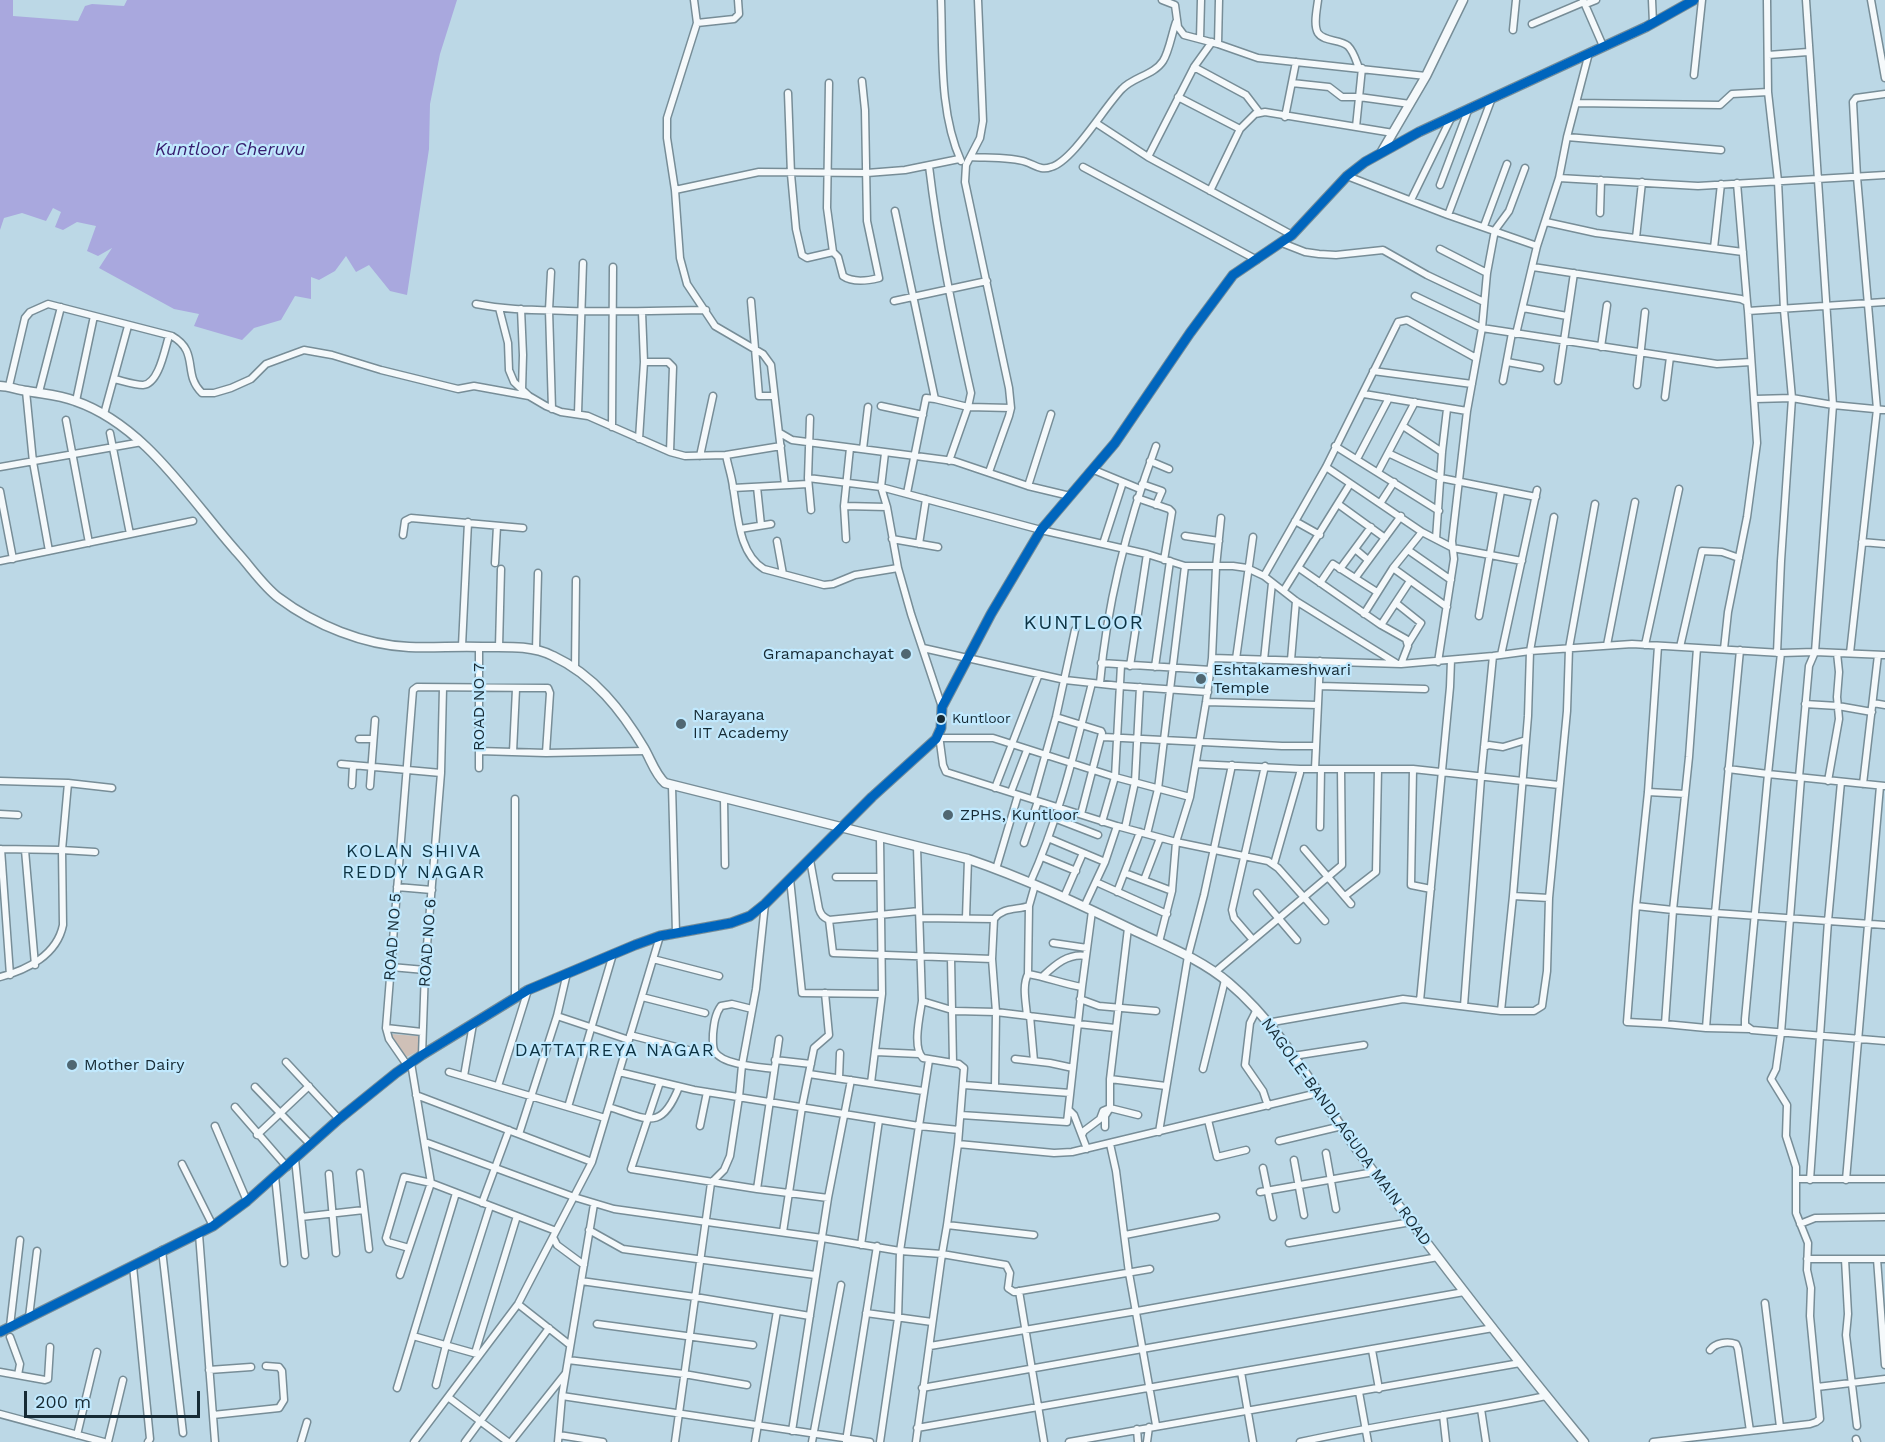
<!DOCTYPE html>
<html>
<head>
<meta charset="utf-8">
<style>
	body { margin:0 }
	#map { position:relative; width:1885px; height:1442px; overflow:hidden; background:#bcd8e6; font-family:"Work Sans",sans-serif }
	canvas { display:block }
	.scale { position:absolute; left:24px; top:1391px; width:176px; height:27px; box-sizing:border-box; border:3px solid #162a34; border-top:0; padding-left:8px; font-size:18px; line-height:21px; white-space:nowrap; color:#162a34; -webkit-text-stroke:4px #c1e9fe; paint-order:stroke }
</style>
</head>
<body>
<div id="map">
<canvas width="1885" height="1442"></canvas>
<div class="scale">200 m</div>
</div>
<script>
const context = document.querySelector('canvas').getContext('2d');
context.lineJoin = 'round';
function fillPath(path, color) { context.fillStyle = color; context.fill(path, 'evenodd'); }
function stroke(path, color, width, dash) { context.strokeStyle = color; context.lineWidth = width; context.lineCap = dash ? 'butt' : 'round'; context.setLineDash(dash || []); context.stroke(path); }
function write(font, color, halo, rows, align = 'center') {
  context.font = font + ' "Work Sans",sans-serif'; context.lineWidth = 4.5; context.setLineDash([]); context.textBaseline = 'middle'; context.strokeStyle = halo; context.fillStyle = color; for (const [text, x, y, turn = 0] of rows) {
    context.save(); context.translate(x, y); context.rotate((+turn || 0) * Math.PI / 180); context.textAlign = isNaN(turn) ? turn : align; if (halo) context.strokeText(text, 0, 0); context.fillText(text, 0, 0); context.restore();
  }
}
fillPath(new Path2D(`
	M391,1034L418,1036V1051L405,1058Z`), '#cfc0b7');
fillPath(new Path2D(`
	M0,0H13V16L78,21L85,6L92,4L124,6L127,0H457L440,54L430,104L429,149L407,295L390,291L369,265L356,272L346,256L335,271L319,280L311,277V299L295,296L281,320L254,328L242,340L194,326L199,314L174,309L99,268L112,248L98,256L87,251L96,226L77,222L63,230L55,227L61,212L53,208L46,221L22,213L4,218L0,230Z`), '#a9a8de');
const street = new Path2D(`
	M694,0L697,23L667,118V138L675,190L680,258L687,284L715,326L763,354L771,365L785,485
	M941,0C943,53 939,112 961,161
	M978,0L983,121L980,138L966,165L965,182L1009,388L1011,408L1009,416L989,472
	M1162,0L1175,5L1178,27L1184,35L1218,44L1258,58L1426,76
	M1318,0C1317,9 1313,25 1318,33C1324,42 1340,39 1348,46C1354,52 1356,61 1359,68
	M1583,0L1603,46
	M1652,0L1653,23
	M1767,0L1768,92L1778,181L1784,310L1792,398L1781,561L1777,653
	M1871,0L1885,78
	M1586,4L1596,0
	M697,23L734,19L739,14L738,0
	M1532,24L1584,2
	M1513,30L1516,0
	M1200,39L1201,0
	M1218,44L1219,0
	M1768,55L1808,52
	M1194,67L1246,95L1259,112
	M1694,75L1702,0
	M829,83L827,208L833,252
	M1292,83L1329,87L1342,97H1359L1410,104
	M788,93L791,174L796,229L802,255L807,258L833,252L838,257L843,276C853,283 867,281 879,278L867,221L865,110L862,81
	M1178,97L1240,129
	M1576,103L1720,105L1732,94L1768,92
	M1285,117L1296,62
	M1096,123L1148,157L1292,235
	M1356,127L1362,68
	M1567,137L1721,150
	M971,157C985,158 1013,157 1026,162C1035,165 1041,171 1051,167C1073,161 1105,106 1122,89C1133,77 1154,75 1163,61C1169,52 1172,33 1176,22
	M1148,157L1194,67L1212,42
	M929,166C938,242 954,317 971,393L968,407L935,399
	M1083,167L1257,260
	M1347,176L1448,215L1537,246
	M1559,178L1698,186L1885,175
	M1737,183L1747,302
	M1440,185L1469,108
	M675,190L759,172L867,173L905,170L959,159
	M1210,191L1240,129L1255,114L1265,112L1393,133
	M1411,200L1452,116
	M895,211L935,399L926,398L907,493
	M1600,213L1601,180
	M1448,215L1492,98
	M1546,222L1596,233L1743,252
	M1484,226L1507,164
	M1636,238L1642,182
	M1282,243L1305,252L1319,254L1336,255L1383,250L1427,275L1484,302
	M1714,248L1721,184
	M1440,249L1487,273
	M1533,267L1741,299L1747,302L1748,311L1885,302
	M551,272L549,310L552,409
	M1415,296L1482,328L1717,364L1751,362
	M751,301L759,396H774
	M894,301L987,281
	M476,304C506,310 537,310 568,311C614,312 660,311 706,310
	M499,308L508,343L509,370L514,382L529,396L546,406L561,412L588,416L670,452L685,456L726,455L781,446
	M1523,308L1567,316
	M521,309L523,355L522,390
	M1516,334L1537,246L1559,178L1567,137L1589,53
	M1601,347L1607,305
	M644,362H668L673,367L670,452
	M1507,362L1540,368
	M1373,371L1472,384
	M114,379C123,381 134,385 143,385C159,384 165,348 169,336
	M1503,381L1512,333
	M1558,381L1574,273
	M1637,385L1645,312
	M9,386L25,318L30,312L48,304L172,336C200,352 182,374 202,393H214L231,388L251,379L266,364L304,350L332,355L381,370L458,389L474,386L529,396
	M26,391L33,462L49,551
	M39,392L61,307
	M1364,394L1467,411
	M1665,397L1670,357
	M1755,399L1792,398L1833,405L1885,410
	M76,401L94,316
	M881,406L923,415
	M578,413L583,263
	M104,414L128,326
	M810,418L808,478L811,510
	M66,420L89,543
	M1403,426L1442,452
	M612,427L613,267
	M110,433L130,534
	M780,433L792,440L954,461L1028,486L1070,496
	M639,439L644,362L642,312
	M1335,446L1439,511
	M863,449L868,407
	M885,453L881,487L887,507L898,568L911,614L942,707
	M1388,453L1441,478L1536,497
	M726,455C728,466 732,477 733,487C738,514 738,553 764,569L824,585L833,584L855,575L898,568
	M700,456L713,396
	M1357,459L1389,398
	M949,461L968,407L1011,408
	M1150,461L1169,469
	M0,467L142,442
	M1326,467L1422,532L1453,548L1522,561
	M1094,470L1140,489
	M1378,472L1415,402
	M808,478L881,487L1041,530L1147,554L1185,566H1233L1247,568L1264,576L1296,601L1396,663
	M1142,484L1162,491L1156,505
	M1028,486L1051,414
	M757,487L761,525
	M733,488L808,484
	M0,491L13,559
	M1137,498L1169,509L1172,512L1164,560
	M1381,502L1394,482
	M1338,504L1385,538
	M844,506L887,507
	M1295,521L1320,535
	M740,529L771,524
	M403,535L405,521L411,518L523,528
	M1185,536L1219,541
	M846,539L844,506L850,448
	M892,539L938,547
	M1436,539L1442,452L1447,409
	M777,541L783,574
	M1862,542L1885,544
	M919,544L926,499
	M1103,544L1123,482
	M1355,549L1368,560
	M1408,550L1451,580
	M0,561L193,521
	M495,563L497,526
	M1299,568L1381,625L1406,639L1408,646L1401,664
	M1393,568L1447,607
	M1340,569L1371,527
	M1264,576L1326,467L1398,322L1407,320L1476,358
	M1356,577L1401,516
	M1320,583L1333,564L1377,592
	M1284,590L1350,484
	M1396,603L1421,623L1408,644
	M1364,614L1393,568L1422,532
	M1479,616L1501,491
	M1381,625L1410,581
	M1607,645L1635,502
	M1645,645L1679,489
	M462,646L468,522
	M1658,646L1648,792L1636,906L1627,1022L1665,1024
	M479,647V768
	M499,647L501,569
	M1680,647L1702,551L1722,552L1739,558
	M923,648L1065,680L1120,686L1208,692
	M1697,648L1689,757L1673,910L1885,925
	M1724,649L1728,612L1747,517L1757,443L1748,311
	M536,650L538,573
	M1850,653L1877,409L1857,177L1853,102L1856,98L1885,94
	M1501,655L1537,490
	M1212,658L1401,664L1493,656L1530,651L1632,644L1781,653L1815,652L1885,655
	M1236,659L1253,537
	M1264,660L1272,583
	M1291,660L1296,601
	M1438,662L1454,559L1452,541L1467,411L1482,328L1487,273L1495,230L1509,211L1525,168
	M1101,663L1211,670
	M1130,666L1147,554
	M1155,667L1170,561
	M575,669L576,580
	M1100,683C1107,602 1128,522 1156,446
	M1319,686L1425,689
	M1206,702L1318,705
	M1873,703L1885,705
	M1805,704L1838,706L1872,712
	M1056,717L1101,731L1102,733L1081,814
	M939,735L943,765L946,772L1117,826L1176,842L1268,861L1278,868L1325,921
	M1103,737L1282,746H1315
	M939,738H993L1115,777L1190,797
	M359,739H373
	M1484,747L1489,745L1503,747L1526,740
	M479,751L546,753L645,751
	M513,752L516,689
	M341,764L441,773
	M1196,764L1300,769V773L1274,864
	M1300,769H1413L1559,785
	M1315,769L1320,661
	M1413,769L1411,885L1431,889
	M1728,769L1768,774L1781,653
	M1799,777L1809,666L1815,652L1833,405L1806,0
	M0,781L68,783L112,788
	M1828,781L1839,719L1837,697L1839,672L1837,653
	M1863,784L1878,655
	M352,785L353,766
	M370,786L375,720
	M672,786L676,933
	M1885,786L1768,774L1745,1019V1025L1752,1030L1885,1041
	M995,788L1039,674
	M1011,792L1027,750
	M1648,792L1685,794
	M724,798L725,865
	M1033,799L1056,717L1075,630
	M0,814L18,815
	M1054,818L1098,835
	M1102,822L1115,777L1121,665
	M1320,827L1321,769
	M1125,828L1135,782L1140,687
	M1147,834L1158,789L1185,566
	M1048,838L1105,862
	M1024,843L1038,801
	M917,847L922,1001C920,1015 912,1048 923,1058L959,1064L964,1068L958,1144L1054,1153L1072,1152L1318,1093
	M0,849L62,850L95,852
	M1,849L10,975
	M1304,849L1351,904
	M25,850L35,965
	M1042,857L1076,871
	M810,860L819,909C821,915 823,917 829,920L919,911
	M996,869L1018,795
	M1125,873L1172,891
	M836,877H879
	M790,879L802,993L882,994
	M1144,880L1160,838
	M1096,882L1167,914
	M1030,883C1059,819 1075,750 1092,683
	M397,887L432,890
	M1117,892L1140,832
	M1257,893L1297,940
	M1345,896L1376,872L1378,769
	M1513,896L1549,898
	M1064,897L1083,853
	M1029,906L1028,974C1047,977 1063,984 1082,987
	M1636,906L1673,910L1665,1024L1706,1028L1715,913L1740,650
	M1084,907L1105,862L1117,826
	M920,918L994,919
	M966,918L968,859
	M829,920L833,953L992,959
	M1253,940L1234,918L1232,910L1265,766
	M1159,942L1172,891L1176,842L1190,797L1206,702L1212,658L1216,567L1221,518
	M1053,943L1087,948
	M951,958L953,1063
	M653,959L719,976
	M391,967L425,970
	M1215,972L1342,865L1341,769
	M1043,976C1055,965 1068,953 1086,956
	M0,977C27,970 57,955 63,925L62,850L68,783
	M642,997L705,1013
	M515,998V799
	M1080,999L1099,1006L1156,1011
	M922,1001L955,1011L996,1012L1078,1022
	M1420,1001L1450,687L1451,660
	M1464,1006L1481,778L1493,656
	M752,1009L732,1004L721,1006C715,1014 714,1024 713,1034C713,1040 712,1047 715,1052C723,1065 760,1067 774,1069
	M1256,1011L1250,1023L1245,1065L1263,1091L1268,1106
	M1501,1011L1513,896L1528,716L1530,651L1554,517
	M557,1016L629,1040
	M1027,1016C1026,1002 1022,986 1028,974
	M1030,1016L1034,1061
	M1267,1023L1403,999L1501,1011H1534L1542,1006L1547,971L1549,898L1567,711L1569,648L1595,504
	M1078,1024L1115,1028
	M386,1028L422,1032
	M1706,1028L1750,1029
	M630,1035L692,1051
	M876,1052L919,1054
	M422,1055L425,970L441,773L443,688
	M1293,1056L1364,1045
	M1015,1059L1050,1063L1073,1068
	M775,1060L811,1064
	M286,1062L339,1119
	M407,1065L389,1039L386,1028L413,690L417,687L548,688L550,693L546,753
	M1203,1069L1225,980
	M449,1072L605,1118
	M619,1072L694,1090L919,1126L959,1130
	M809,1074L923,1091
	M464,1076L473,1024
	M839,1078L840,1053
	M1110,1079L1166,1086
	M660,1082L631,1169L757,1189L779,1039
	M871,1083L882,994L880,838
	M964,1085L1070,1093
	M498,1086L528,990
	M255,1087L311,1145
	M995,1087L996,1012L992,959L994,919C1003,907 1016,910 1029,906L1035,885
	M416,1095L592,1162
	M235,1107L287,1167
	M568,1107L613,954
	M609,1107C648,1119 661,1132 679,1087
	M1069,1110L1074,1115L1087,1149
	M961,1115L1067,1122L1082,987L1092,911
	M1208,1120L1217,1157L1246,1150
	M215,1126L247,1201
	M700,1126L707,1092
	M1105,1127V1116L1110,1108V1079L1128,928
	M1159,1132L1188,956L1204,895L1232,765
	M519,1134L557,1016L567,973
	M257,1135L309,1086
	M1082,1135L1084,1131L1100,1119L1103,1111L1110,1108L1138,1115
	M1279,1141L1342,1126
	M425,1142L574,1197L614,1209L822,1238L900,1251L942,1254L947,1225
	M958,1144L947,1225L1034,1235
	M1110,1144L1116,1171L1129,1273L1156,1425
	M1326,1153L1336,1209
	M295,1159L305,1255
	M1294,1160L1304,1215
	M182,1164L213,1226
	M1263,1168L1273,1217
	M360,1173L369,1249
	M329,1174L336,1253
	M275,1176L284,1263
	M1796,1179H1885
	M1810,1180L1828,921L1841,782
	M1846,1180L1880,786
	M757,1189L828,1198
	M1260,1192L1374,1172
	M482,1203L509,1130
	M301,1217L364,1210
	M1800,1224L1815,1218L1885,1217
	M589,1230L623,1249L815,1275
	M783,1232L802,1107L814,1048L829,1035L825,993
	M199,1234L215,1442
	M1125,1235L1216,1217
	M553,1237L557,1245L584,1265
	M1289,1243L1411,1222
	M861,1245L879,1120
	M409,1248L388,1242L386,1238L404,1177L431,1183L556,1231
	M162,1250L183,1433
	M1807,1259H1885
	M1845,1259L1848,1314L1846,1335L1857,1426
	M1877,1259L1885,1365
	M133,1266L150,1439L148,1442
	M400,1275L431,1183L411,1063
	M581,1281L695,1297L810,1316
	M1019,1291L1044,1442
	M1765,1303L1780,1427
	M518,1304L570,1345
	M866,1313L932,1322
	M29,1317L37,1251
	M597,1324L753,1345
	M10,1326L20,1240
	M413,1336L477,1354
	M10,1337L20,1364L18,1375
	M930,1346L1137,1311L1438,1257
	M1372,1350L1379,1389
	M1710,1350C1715,1343 1727,1341 1736,1344L1738,1349L1750,1431
	M475,1353L517,1216
	M568,1360L684,1374L747,1385
	M209,1370L251,1367
	M0,1372L45,1380L48,1379L50,1347
	M1241,1372L1253,1442
	M436,1385L446,1345L490,1206
	M1817,1387L1885,1379
	M397,1388L456,1193
	M922,1388L1464,1292
	M1359,1392L1368,1442
	M562,1396L870,1442
	M448,1397L508,1442
	M1481,1409L1486,1442
	M0,1414L104,1442
	M213,1415L279,1408L284,1400L282,1371L279,1367L266,1366
	M1443,1415L1446,1442
	M917,1428L1493,1328
	M1137,1429L1138,1442
	M792,1431L828,1198L851,1080
	M77,1435L97,1352
	M559,1435L603,1442
	M1856,1439L1857,1442
	M846,1441L877,1246
	M108,1442L123,1380
	M301,1442L307,1422
	M414,1442L518,1304L592,1162L660,936
	M465,1442L549,1328
	M511,1442L565,1374
	M558,1442L562,1396L594,1204
	M675,1442L711,1183L724,1170L730,1156L739,1097L742,1065L756,989L765,904
	M755,1442L777,1311
	M812,1442L841,1285
	M880,1442L898,1318L900,1251L929,1060
	M916,1442L942,1254L1006,1265L1010,1273L1008,1288L1014,1292L1150,1269
	M1069,1442L1520,1363
	M1147,1442L1149,1427
	M1300,1442C1382,1424 1465,1413 1546,1396
	M1653,1442L1810,1424L1816,1422L1820,1419L1810,1316L1811,1288L1807,1270L1808,1243L1796,1213V1167L1786,1136L1787,1105L1771,1079L1776,1069L1781,1033L1801,778`);
const secondary = new Path2D(`
	M1381,153L1426,76L1463,0
	M0,386C9,386 17,390 27,391C43,394 60,395 75,401C145,425 189,498 236,551C250,566 263,586 279,598C315,625 364,645 409,647C433,648 458,646 482,647C505,647 532,645 553,656C594,675 622,711 644,748C651,760 655,774 665,783L968,859C1024,878 1077,903 1131,929C1164,945 1201,959 1229,983C1286,1031 1320,1101 1364,1159C1435,1255 1508,1350 1584,1442
	M0,1332L213,1226L247,1201L339,1119L396,1073L422,1055L528,990L635,945L660,936L731,923L750,916L765,904L872,797L936,739L941,728L942,707L991,614L1041,530L1115,443L1190,333L1233,275L1292,235L1347,176L1365,162L1419,132L1646,27L1694,0`);
stroke(street, '#778d97', 9);
stroke(secondary, '#778d97', 11);
stroke(street, '#f5f9fb', 6);
stroke(secondary, '#f5f9fb', 8);
stroke(new Path2D(`
	M0,1332L213,1226L247,1201L339,1119L396,1073L422,1055L528,990L635,945L660,936L731,923L750,916L765,904L872,797L936,739L941,728L942,707L991,614L1041,530L1115,443L1190,333L1233,275L1292,235L1347,176L1365,162L1419,132L1646,27L1694,0`), '#0065bd', 9);
for (const [x, y, r, color] of [
	[906,654,6,"#506772"],
	[1201,679,6,"#506772"],
	[941,719,5,"#162a34"],
	[681,724,6,"#506772"],
	[948,815,6,"#506772"],
	[72,1065,6,"#506772"]
]) { const dot = new Path2D(); dot.arc(x, y, r, 0, 2 * Math.PI); context.fillStyle = color; context.fill(dot); stroke(dot, '#c1e9fe', 2); }
write('14px', '#162a34', '#c1e9fe', [
	["Kuntloor",952,719]
], 'left');
write('16px', '#162a34', '#c1e9fe', [
	["Gramapanchayat",894,654,"right"],
	["Eshtakameshwari",1213,670],
	["Temple",1213,688],
	["Narayana",693,715],
	["IIT Academy",693,733],
	["ZPHS, Kuntloor",960,815],
	["Mother Dairy",84,1065]
], 'left');
write('16px', '#162a34', '#c1e9fe', [
	["ROAD NO 7",479,707,-90],
	["ROAD NO 5",393,937,-86],
	["ROAD NO 6",428,943,-86],
	["NAGOLE-BANDLAGUDA MAIN ROAD",1346,1132,54]
]);
write('italic 18px', '#361c6e', '#c1e9fe', [
	["Kuntloor Cheruvu",230,150]
]);
context.letterSpacing = '1.5px';
write('18px', '#0d3343', '#c1e9fe', [
	["KOLAN SHIVA",414,852],
	["REDDY NAGAR",414,873],
	["DATTATREYA NAGAR",615,1051]
]);
context.letterSpacing = '0px';
context.letterSpacing = '1.5px';
write('20px', '#0d3343', '#c1e9fe', [
	["KUNTLOOR",1084,623]
]);
context.letterSpacing = '0px';
</script>
</body>
</html>
